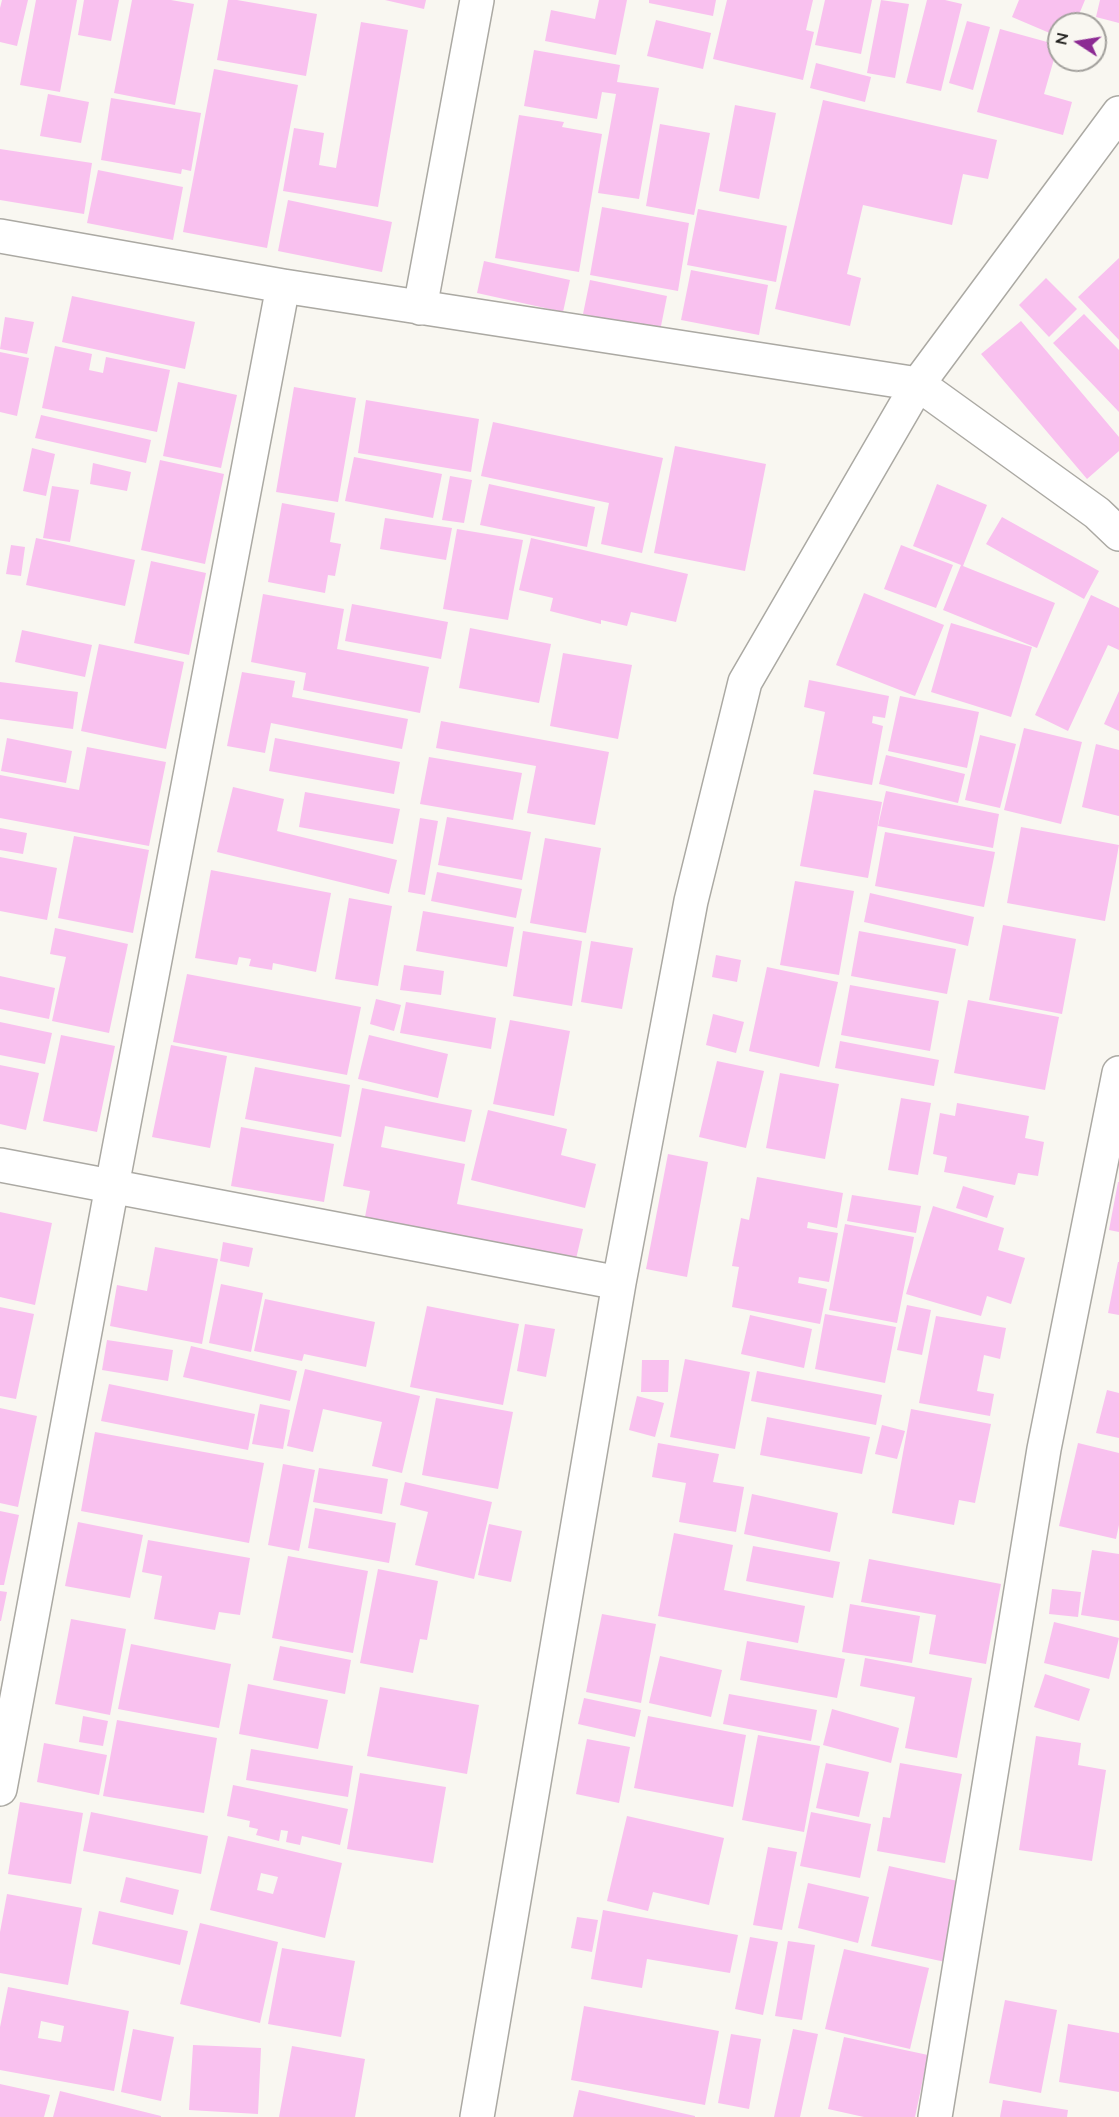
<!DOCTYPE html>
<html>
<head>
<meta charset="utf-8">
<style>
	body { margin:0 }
	#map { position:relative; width:1119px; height:2117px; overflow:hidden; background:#f9f7f1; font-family:Mulish,sans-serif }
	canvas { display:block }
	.north { position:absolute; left:1047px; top:12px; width:60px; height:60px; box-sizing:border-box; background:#f9f7f1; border:2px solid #a2a09c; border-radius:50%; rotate:282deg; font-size:16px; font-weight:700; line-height:24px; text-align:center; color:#1f1e1c }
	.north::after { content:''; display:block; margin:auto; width:21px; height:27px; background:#8c2a93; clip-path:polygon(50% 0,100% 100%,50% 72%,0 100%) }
</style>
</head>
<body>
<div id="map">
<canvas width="1119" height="2117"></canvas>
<div class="north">N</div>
</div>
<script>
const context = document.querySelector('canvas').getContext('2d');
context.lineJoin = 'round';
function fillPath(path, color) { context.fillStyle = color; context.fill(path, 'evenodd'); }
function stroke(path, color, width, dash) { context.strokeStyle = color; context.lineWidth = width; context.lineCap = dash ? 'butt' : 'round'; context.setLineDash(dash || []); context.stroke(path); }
fillPath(new Path2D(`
	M2,0H28L17,46L0,42V8Z
	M36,0H77L60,92L20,85Z
	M84,0H119L111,41L78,35Z
	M132,0H171L194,4L175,105L114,93Z
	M228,0H237L317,14L306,76L217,60Z
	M385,0H426L424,9Z
	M599,0H627L616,55L545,41L551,10L595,19Z
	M649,0H716L713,16L649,3Z
	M727,0H813L806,30L814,32L803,80L713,59Z
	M825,0H872L861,54L815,45Z
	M881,0L909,4L895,78L867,73Z
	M927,0H945L962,4L941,91L906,83Z
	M1019,0H1085L1075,24H1059V37L1012,17Z
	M1100,0H1119V23L1096,17Z
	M656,20L711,33L703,69L647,56Z
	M967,21L990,27L973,90L949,83Z
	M361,22L408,30L378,207L283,191L294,128L324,133L319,165L336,168Z
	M1000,29L1058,45L1044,94L1072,102L1063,135L977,112Z
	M534,50L620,65L617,82L659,88L639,199L598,193L616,94L602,92L597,119L524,106Z
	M816,63L871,77L865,102L810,88Z
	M214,69L298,85L267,248L183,232Z
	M48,94L89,102L81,143L40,136Z
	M111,98L201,113L191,171L182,169L181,174L101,160Z
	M823,100L997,140L988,179L963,174L952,225L863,205L847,274L861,278L850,326L775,309Z
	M735,105L776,113L759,199L719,191Z
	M519,115L564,122L562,127L602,134L579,272L495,258Z
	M660,124L710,133L694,215L646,206Z
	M0,149L92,163L84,214L0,200Z
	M98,170L183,187L173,240L87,223Z
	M288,200L392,222L382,272L278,251Z
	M602,207L689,223L678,291L590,275Z
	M698,209L787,226L776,282L687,265Z
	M1119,258V340L1078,297Z
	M484,261L570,280L563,312L477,293Z
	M691,270L768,285L759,335L681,320Z
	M1046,278L1077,309L1049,337L1019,305Z
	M590,280L667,296L660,331L583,314Z
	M72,296L195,322L185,369L62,342Z
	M1084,314L1119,350V412L1053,343Z
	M5,317L34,322L27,354L0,349Z
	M1021,321L1119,437V451L1087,479L981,354Z
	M55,346L92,354L89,370L103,373L106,357L170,370L157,432L42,408Z
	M0,352L29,358L17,416L0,412Z
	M178,382L237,395L221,468L163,456Z
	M294,387L356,398L338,502L276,492Z
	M366,400L479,419L471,472L358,453Z
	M41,415L151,440L146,463L35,438Z
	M493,422L663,458L642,553L601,544L609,503L481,476Z
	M675,446L766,464L745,571L654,553Z
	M32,448L55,454L46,496L23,491Z
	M354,457L442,474L433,518L345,501Z
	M160,460L224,474L205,564L141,550Z
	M93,463L131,472L127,491L90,484Z
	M450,476L472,480L464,523L442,520Z
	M489,484L595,507L587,547L480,525Z
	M937,484L987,505L963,566L1055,603L1037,648L943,610L961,565L913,546Z
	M52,486L79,490L70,542L43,538Z
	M282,503L335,513L330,542L341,544L335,576L328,575L325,593L268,582Z
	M1002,517L1099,571L1084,599L986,544Z
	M385,518L452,528L446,560L380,549Z
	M457,529L523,540L508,620L443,609Z
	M36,538L135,560L125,606L26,585Z
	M531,538L688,574L676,622L631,612L627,626L601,620V624L550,611L553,598L519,590Z
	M11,545L25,547L21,576L6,574Z
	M901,545L953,565L936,608L884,589Z
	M151,561L206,573L189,655L134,643Z
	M864,593L944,625L915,696L836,665Z
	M263,594L344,609L337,649L429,667L420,713L303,690L306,673L251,662Z
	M1091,595L1119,608V650L1108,645L1068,731L1035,715Z
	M352,604L448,622L441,659L345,641Z
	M951,623L1032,647L1011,717L931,692Z
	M470,628L551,644L539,703L459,688Z
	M22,630L92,645L85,677L15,662Z
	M99,644L184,662L166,749L81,731Z
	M563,653L632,665L618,739L550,726Z
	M242,672L295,681L292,697L408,719L402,749L271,723L265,753L227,746Z
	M809,680L889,696L885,718L873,716L872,723L883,726L872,785L813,774L825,712L804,707Z
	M0,682L78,692L73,729L0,719Z
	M1119,691V731L1104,724Z
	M900,696L979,712L967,768L888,751Z
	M441,721L609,752L595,825L527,813L536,766L436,748Z
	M1024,728L1082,742L1061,824L1004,810Z
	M980,735L1016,744L1000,808L965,800Z
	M7,738L72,751L66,783L1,771Z
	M275,738L400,762L394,794L269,771Z
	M1096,744L1119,750V816L1082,807Z
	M87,747L166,762L149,846L0,818V775L79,790Z
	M886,755L965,774L958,803L879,784Z
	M429,757L522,773L513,820L420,804Z
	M233,787L284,799L277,831L397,860L389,894L217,852Z
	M814,790L882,802L868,878L800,866Z
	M886,791L999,814L993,848L878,826Z
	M305,792L400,809L393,844L299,827Z
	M447,817L531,832L522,880L438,865Z
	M420,818L438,821L425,895L408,892Z
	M1021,827L1119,845L1105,921L1007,903Z
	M0,828L27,833L23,854L0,850Z
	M885,832L995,852L984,907L875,886Z
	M74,836L149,850L133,933L58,918Z
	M545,838L601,848L586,933L530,923Z
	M0,857L57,868L47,920L0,911Z
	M211,870L331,893L316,972L273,963L272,970L249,966L251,959L239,957L237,965L195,958Z
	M437,872L522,889L516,918L431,901Z
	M795,881L854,891L839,975L780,965Z
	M870,893L974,917L968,946L864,922Z
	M349,898L392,906L378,986L335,979Z
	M423,911L514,927L507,967L416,951Z
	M1003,925L1076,939L1062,1014L989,1000Z
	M55,928L128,944L109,1033L52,1021L66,957L50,954Z
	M523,931L582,941L572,1006L513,996Z
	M859,931L956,949L947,994L851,976Z
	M591,941L633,948L622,1009L581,1002Z
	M716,955L741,960L737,982L712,977Z
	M404,965L444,971L441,995L400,990Z
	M767,967L838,982L819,1067L749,1051Z
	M187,974L361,1007L347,1075L173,1042Z
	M0,976L55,988L49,1019L0,1009Z
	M850,985L939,1001L930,1051L841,1035Z
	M376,999L401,1005L394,1031L370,1024Z
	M968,1000L1059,1017L1045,1090L954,1073Z
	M406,1002L496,1018L491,1049L400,1033Z
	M713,1014L744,1022L736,1053L706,1045Z
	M510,1020L570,1031L554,1116L493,1104Z
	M0,1022L52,1033L45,1064L0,1055Z
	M61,1035L115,1046L97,1132L43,1121Z
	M369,1035L448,1054L438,1098L358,1079Z
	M840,1041L939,1060L934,1086L835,1068Z
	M171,1045L227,1056L210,1148L152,1137Z
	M717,1061L764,1071L746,1148L699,1137Z
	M0,1065L39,1073L26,1130L0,1124Z
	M255,1067L350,1085L341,1137L245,1119Z
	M780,1073L839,1084L825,1159L766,1148Z
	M362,1088L472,1110L465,1142L385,1126L381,1147L465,1164L457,1204L583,1229L576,1259L365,1217L370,1191L343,1186Z
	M901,1098L931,1103L918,1175L888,1170Z
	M957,1103L1029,1116L1025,1138L1044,1142L1038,1176L1018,1173L1015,1185L944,1172L947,1157L933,1154L940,1113L955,1116Z
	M488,1110L567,1129L561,1155L596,1164L585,1208L471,1180Z
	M241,1127L334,1144L324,1202L231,1186Z
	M668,1154L708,1162L687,1277L646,1269Z
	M757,1177L843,1193L837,1228L808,1222L807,1228L838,1233L829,1282L799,1277L798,1283L827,1289L820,1324L732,1307L739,1267L732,1266L741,1218L749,1220Z
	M1118,1182H1119V1232L1109,1230Z
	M963,1186L994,1196L987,1218L956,1208Z
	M852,1195L921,1206L916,1233L847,1221Z
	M933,1206L1004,1228L998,1250L1025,1258L1011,1304L987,1296L981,1316L906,1294Z
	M0,1212L52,1223L35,1305L0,1297Z
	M845,1224L914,1237L897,1323L829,1310Z
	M223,1242L253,1248L249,1267L220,1261Z
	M155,1247L218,1259L202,1344L110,1326L117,1285L147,1291Z
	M1118,1262H1119V1315L1108,1313Z
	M221,1284L263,1293L251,1352L209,1343Z
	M265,1299L375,1322L366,1367L304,1354L302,1361L254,1351Z
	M907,1305L931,1310L922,1355L897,1350Z
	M427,1306L519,1324L503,1405L410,1387Z
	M0,1307L34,1314L16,1399L0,1396Z
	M825,1314L896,1327L885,1383L815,1369Z
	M750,1315L812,1329L804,1368L741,1354Z
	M936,1316L1006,1328L1000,1359L984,1355L977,1391L994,1394L990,1416L919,1403Z
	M525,1324L555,1329L546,1377L517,1371Z
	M107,1340L173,1350L168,1381L102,1370Z
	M191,1346L297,1371L290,1401L183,1377Z
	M685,1359L750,1372L735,1449L670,1437Z
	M642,1360H669L668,1392H641Z
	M305,1369L420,1396L402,1473L372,1466L382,1422L323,1409L313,1452L287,1446Z
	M757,1371L882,1395L876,1425L751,1401Z
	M109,1384L255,1414L248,1450L101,1421Z
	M1107,1390L1119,1393V1438L1096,1433Z
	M637,1396L664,1403L655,1437L629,1430Z
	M436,1398L513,1412L498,1489L422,1475Z
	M260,1404L290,1410L283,1449L252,1444Z
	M0,1408L37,1416L18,1507L0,1503Z
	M911,1409L991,1424L975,1503L959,1500L954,1525L892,1513Z
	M767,1417L870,1437L862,1474L760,1455Z
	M882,1425L905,1431L897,1459L875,1454Z
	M95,1432L264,1463L249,1543L81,1511Z
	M658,1443L719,1454L713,1482L744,1487L736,1532L679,1522L686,1483L652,1477Z
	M1078,1443L1119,1453V1525L1116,1539L1059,1526Z
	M283,1464L315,1470L299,1551L268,1545Z
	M319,1468L388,1479L382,1514L313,1502Z
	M405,1482L492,1502L474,1579L415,1565L428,1512L400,1505Z
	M752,1494L838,1513L830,1552L744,1534Z
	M315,1508L396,1523L389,1563L308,1548Z
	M0,1511L19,1515L4,1585H0Z
	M78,1522L143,1535L130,1598L65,1586Z
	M489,1524L522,1531L511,1582L478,1575Z
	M674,1533L733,1545L724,1590L805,1606L798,1643L658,1616Z
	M148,1540L250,1558L240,1615L219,1612L215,1630L154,1619L162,1576L142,1572Z
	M753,1546L840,1562L833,1598L746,1581Z
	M1092,1550L1119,1554V1621L1081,1615Z
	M288,1556L368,1571L353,1653L272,1638Z
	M869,1559L1001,1584L986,1664L929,1654L936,1615L861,1602Z
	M378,1569L438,1581L427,1640L420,1639L413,1673L360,1663Z
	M1052,1589L1081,1592L1078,1617L1049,1614Z
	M0,1591L7,1592L1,1621H0Z
	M850,1604L920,1616L912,1663L842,1652Z
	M602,1614L656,1624L641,1703L586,1692Z
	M71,1619L126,1629L110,1715L55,1704Z
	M1054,1622L1119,1638L1109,1679L1044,1663Z
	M747,1641L845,1659L837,1698L740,1680Z
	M131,1644L231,1664L219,1728L118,1709Z
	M280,1646L351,1660L345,1694L273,1680Z
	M660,1656L722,1670L711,1717L649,1703Z
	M865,1658L972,1678L957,1758L905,1748L915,1697L860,1686Z
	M1045,1674L1090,1689L1079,1721L1034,1707Z
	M248,1684L328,1700L318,1749L239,1734Z
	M380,1687L479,1705L467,1774L367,1756Z
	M729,1694L817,1710L811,1741L723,1724Z
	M584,1698L641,1710L635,1737L578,1724Z
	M832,1709L899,1728L891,1763L823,1745Z
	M83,1716L108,1721L103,1746L79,1742Z
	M648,1716L746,1735L733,1807L634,1788Z
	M117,1720L217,1738L204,1813L103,1796Z
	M758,1735L820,1746L804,1832L742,1820Z
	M1036,1736L1081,1743L1078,1765L1106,1770L1092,1861L1019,1850Z
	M587,1739L630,1747L619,1803L576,1794Z
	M44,1743L107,1755L99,1795L37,1782Z
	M251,1749L353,1766L348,1797L246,1780Z
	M826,1763L869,1772L859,1817L816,1808Z
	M900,1763L962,1774L945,1863L877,1851L883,1817L890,1818Z
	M360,1773L446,1787L433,1863L347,1849Z
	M233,1785L348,1809L340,1845L302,1836L300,1845L286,1842L288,1831L281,1830L279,1841L256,1835L258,1829L249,1827L250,1821L227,1816Z
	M20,1802L83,1813L71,1884L8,1874Z
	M91,1812L208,1836L201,1874L83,1851Z
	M811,1812L871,1824L860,1878L800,1866Z
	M627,1816L724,1838L709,1905L653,1892L648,1911L607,1901Z
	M228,1836L342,1863L325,1938L210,1910ZM261,1873L278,1877L273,1894L257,1890Z
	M768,1847L797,1852L782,1930L753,1925Z
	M889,1866L967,1883L950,1963L871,1946Z
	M126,1877L179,1890L173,1915L120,1902Z
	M808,1883L869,1897L858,1943L798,1928Z
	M7,1894L82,1908L68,1985L0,1973V1932Z
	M603,1910L738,1935L730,1973L647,1959L642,1988L591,1979Z
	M99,1911L188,1931L180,1965L92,1944Z
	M577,1917L598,1920L592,1952L571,1948Z
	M200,1923L278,1942L260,2023L180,2004Z
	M750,1937L778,1942L763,2015L735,2009Z
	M788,1941L815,1945L802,2020L775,2016Z
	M282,1948L355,1961L341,2037L268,2024Z
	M844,1949L929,1968L910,2049L825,2029Z
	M8,1987L129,2011L114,2091L0,2070V2027ZM41,2021L64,2026L61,2042L38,2038Z
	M1005,2000L1057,2010L1041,2093L989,2083Z
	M584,2006L719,2031L705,2105L571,2080Z
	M1068,2024L1119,2033V2092L1059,2082Z
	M133,2029L174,2037L161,2101L121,2092Z
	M793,2029L818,2034L800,2117H774Z
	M731,2034L761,2039L749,2109L718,2103Z
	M844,2037L928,2055L915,2117H864L828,2109Z
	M193,2045L261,2048L258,2114L189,2110Z
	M292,2046L365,2059L355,2117H279Z
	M0,2084L50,2095L44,2117H0Z
	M579,2090L695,2116V2117H573Z
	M60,2091L161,2116V2117H53Z
	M1003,2100L1068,2110L1067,2117H1000Z`), '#f9c1ef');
const street = new Path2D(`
	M0,236L283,286L918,384L1097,513L1119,534
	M420,308L477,0
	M0,1165L619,1283
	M0,1789L112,1186L283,286
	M477,2117L619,1283L691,901L745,682L918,384L1119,113
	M935,2117L1044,1449L1119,1073`);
stroke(street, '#aba9a3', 36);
stroke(street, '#fff', 33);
</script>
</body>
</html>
